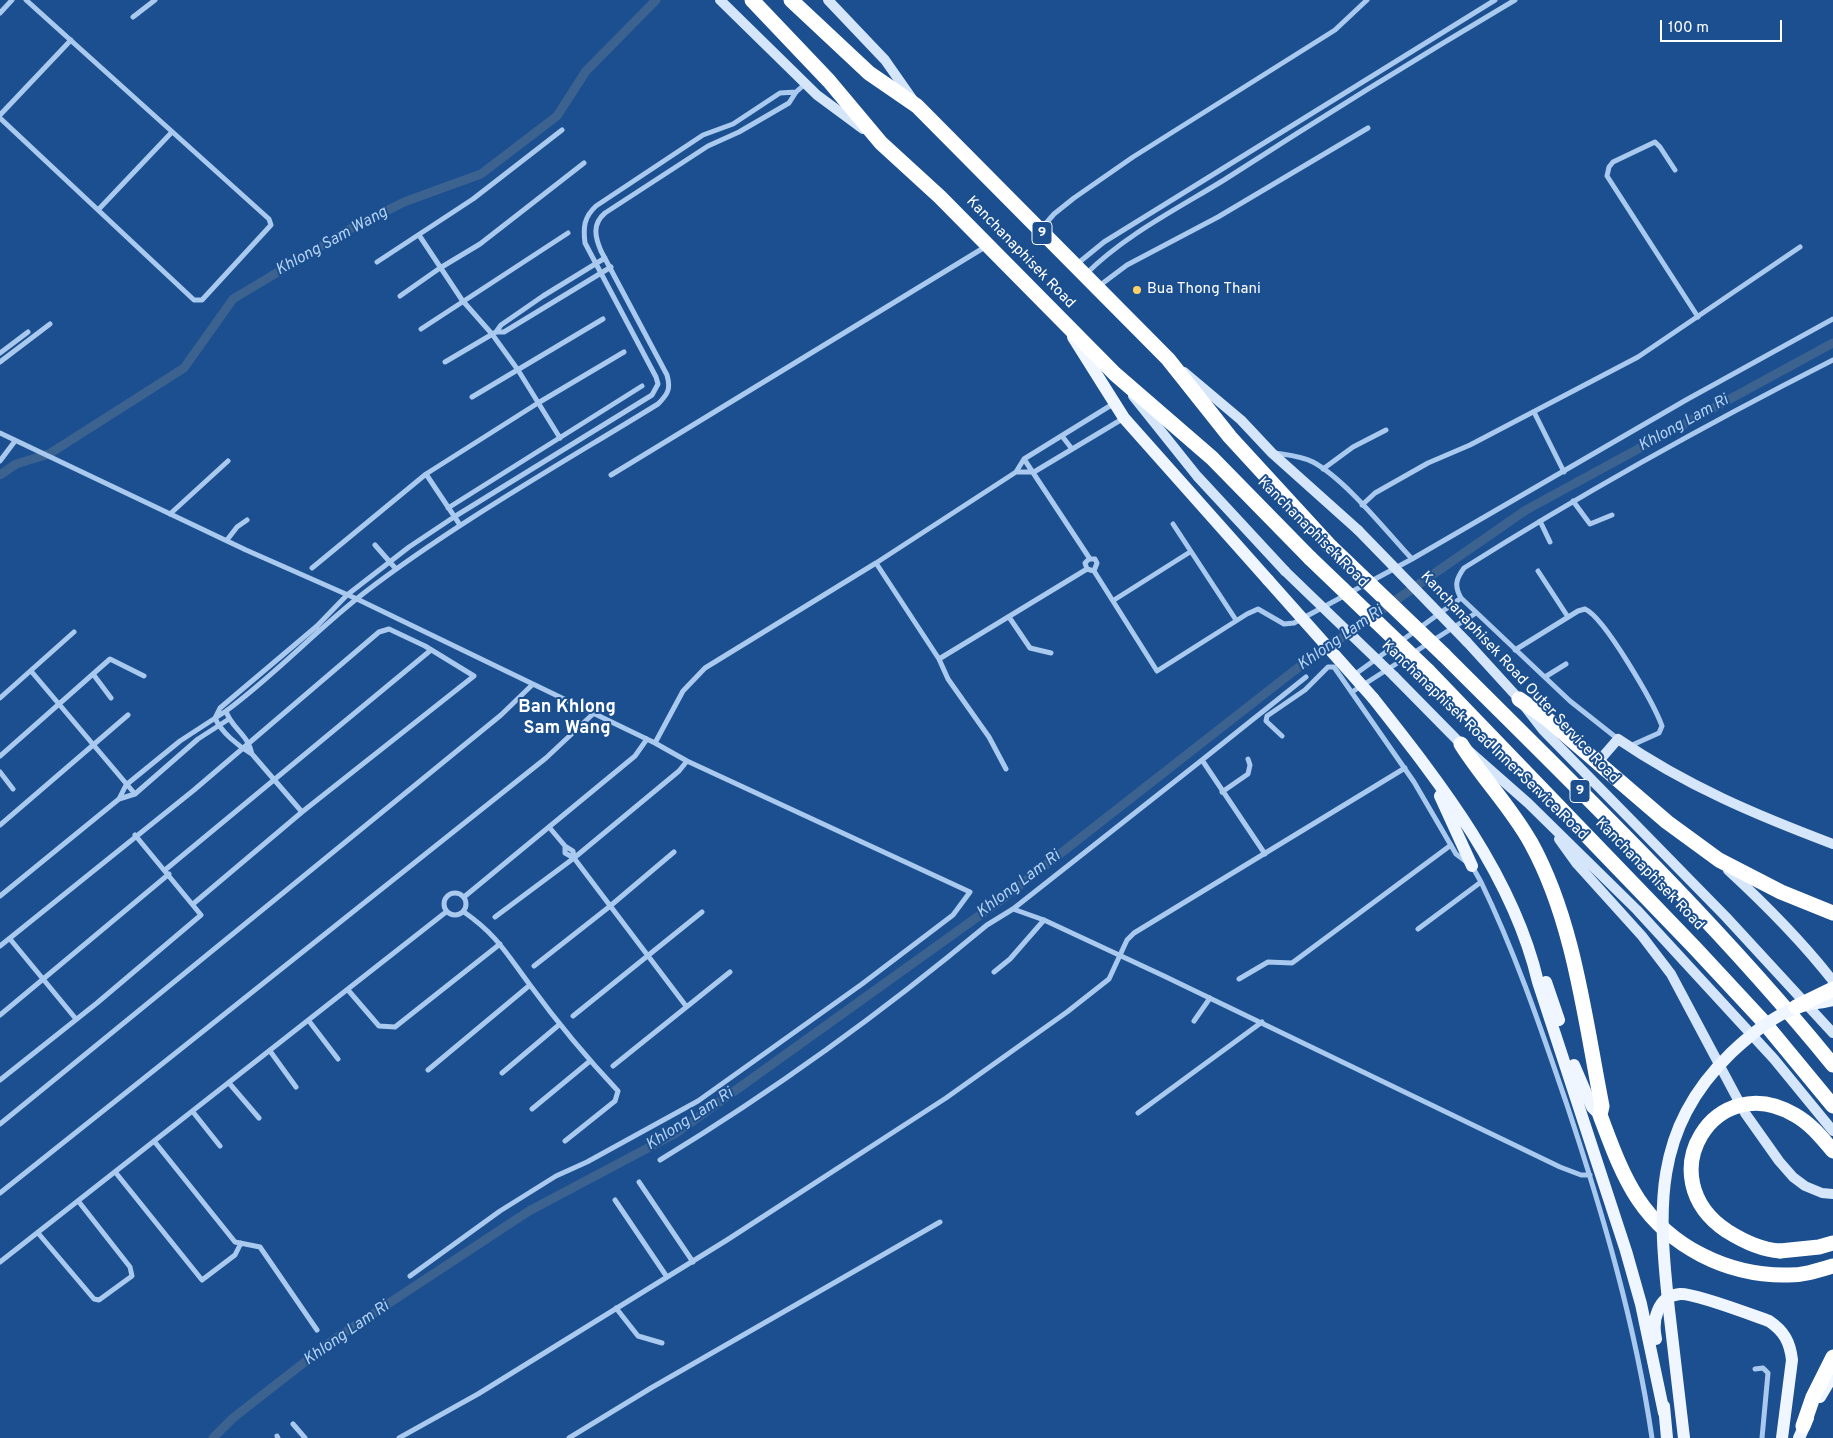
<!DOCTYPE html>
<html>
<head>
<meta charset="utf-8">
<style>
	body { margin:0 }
	#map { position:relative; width:1833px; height:1438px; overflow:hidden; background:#1b4f8f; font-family:Overpass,sans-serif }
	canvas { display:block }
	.scale { position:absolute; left:1660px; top:20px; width:122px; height:22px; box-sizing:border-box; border:2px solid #fff; border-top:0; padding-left:6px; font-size:15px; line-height:18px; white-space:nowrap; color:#fff; -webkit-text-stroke:4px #1b4f8f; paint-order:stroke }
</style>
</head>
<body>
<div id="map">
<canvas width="1833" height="1438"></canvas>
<div class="scale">100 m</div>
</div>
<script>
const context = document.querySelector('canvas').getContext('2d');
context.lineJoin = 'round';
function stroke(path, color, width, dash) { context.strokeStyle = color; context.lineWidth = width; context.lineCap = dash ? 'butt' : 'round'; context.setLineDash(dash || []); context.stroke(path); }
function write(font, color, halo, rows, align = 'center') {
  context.font = font + ' Overpass,sans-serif'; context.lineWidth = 4; context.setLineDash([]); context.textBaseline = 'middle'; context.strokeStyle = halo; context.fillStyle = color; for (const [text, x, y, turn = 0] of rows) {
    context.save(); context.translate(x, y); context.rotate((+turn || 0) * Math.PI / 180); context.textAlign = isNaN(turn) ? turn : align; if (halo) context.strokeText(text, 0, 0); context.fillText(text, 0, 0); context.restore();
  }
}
stroke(new Path2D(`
	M0,475L16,464L49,454L184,368L233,299L348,230L404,202L481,174L557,116L586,71L656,0
	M213,1438L233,1418L333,1340L529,1211L676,1133L1001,900L1295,670L1526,510L1833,343`), '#3c6290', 9);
stroke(new Path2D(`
	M0,13L12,0
	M133,17L155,0
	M0,115L71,40
	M0,118L194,300H202L271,225L269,219L26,0
	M1675,170L1660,147L1655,142L1613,162L1609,167L1607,176L1698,317
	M98,210L172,132
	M1041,229L1054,214L1074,198L1133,157L1335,30L1367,0
	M419,235L462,300L492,334L518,370L560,438
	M377,262L473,199L562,130
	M1077,264L1104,242L1495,0
	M1086,274C1125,235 1177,209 1224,180C1320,118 1417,58 1515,0
	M1099,286L1127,265L1218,217L1368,128
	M400,296L440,268L480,244L584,163
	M421,329L568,233
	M496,332L501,325L543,296L605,258
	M0,353L28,332
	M0,362L50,324
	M445,362L496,332H504L611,267
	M472,397L603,319
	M1534,412L1564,472
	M0,433L246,550L357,599L655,743L687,761L970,892L953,915L862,984L698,1101L587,1162L556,1176L500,1211L410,1276
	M1062,436L1072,449
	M1024,459L1090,559
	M0,461L15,441
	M1323,469L1353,447L1386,430
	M1016,472H1034L1124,418
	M426,474L460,525
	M611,475L985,247
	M1573,501L1590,524L1612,515
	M1362,505L1375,493L1428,463L1470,445L1638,357L1800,247
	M448,508L642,386
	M170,514L228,461
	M1540,521L1550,542
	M1173,524L1236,620
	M227,540L237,527L247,520
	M375,545L396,569
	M1412,559L1686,400L1833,319
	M876,563L939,659L1087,569
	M312,568L426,474L538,403L624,352
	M1094,571L1097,563L1095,559H1089L1085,563L1087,569L1094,571L1157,671L1247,614L1258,609L1284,624L1294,623L1412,559C1385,530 1346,480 1313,462C1302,456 1288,455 1275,453
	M1538,571L1568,617
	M1114,600L1190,552
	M1009,617L1030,648L1051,653
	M1515,650L1578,611L1585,609C1605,618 1654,704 1662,726L1659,733L1630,746
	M939,659L948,679L989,737L1006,769
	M31,671L135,794
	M93,674L111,698
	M1354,675L1461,598
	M1545,677L1566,664
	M1352,692L1476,613
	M0,698L74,632
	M1282,736L1266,721L1267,716L1305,690L1328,667H1334L1414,782L1456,854L1472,866L1481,882C1516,954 1541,1029 1567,1105C1603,1214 1635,1323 1652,1438
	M1618,739L1570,701L1461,598C1454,586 1456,579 1464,568C1583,493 1707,424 1833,360
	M655,743L683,691L705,668L876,563L1016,472L1024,459L1113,404
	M252,754C248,734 231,728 226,711C275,675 316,630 364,593C457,522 559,465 658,404C668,394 671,389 667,375L601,251C595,237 592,224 605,213L708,146L739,132L789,103L796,92L805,84
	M0,756L110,659L144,676
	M0,772L13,789
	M1222,792L1248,774L1250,765L1248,759
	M119,799L135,794L198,739L229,719
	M302,812L252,754C238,746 221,732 215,718L220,708L317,626L347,595L409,547L454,517L652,395L658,384L656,377L585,243C583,227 584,217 596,206L703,135L733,124L780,93L796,92
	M0,825L128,715
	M549,827L565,846L573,851L574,858L686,1006
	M565,846V853L574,858
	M1265,854L1202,760L1306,677
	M165,870L431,650
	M444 904a11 11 0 1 1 22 0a11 11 0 1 1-22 0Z
	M0,896L119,799L126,785L180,741L226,711
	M464,897L635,756L647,739
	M1013,909L1044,920L1164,976L1560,1167L1581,1175H1590
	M464,912C497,935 506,953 530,985C557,1022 586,1057 618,1091L615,1101L565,1141
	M495,917L574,858L679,771L687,761
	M1418,929L1481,882
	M10,939L76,1019
	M0,946L194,790L379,632L389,629L425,646L474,676L302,812L193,904
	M534,966L609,907L674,852
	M994,972L1010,959L1044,920
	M1239,979L1268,962L1292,963L1451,845
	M348,990L379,1026L395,1027L500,944
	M0,1015L169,874
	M573,1016L702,912
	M309,1021L338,1059
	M1194,1021L1210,998
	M270,1051L296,1087
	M613,1066L730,972
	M428,1070L530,985
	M502,1073L560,1024
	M0,1080L97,1003L201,915L135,835
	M229,1083L259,1118
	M532,1109L590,1061
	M193,1112L220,1146
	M1138,1113L1262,1022
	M0,1124L501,715L532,685
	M154,1141L235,1242L260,1247L317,1330
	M660,1160C775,1090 884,1011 987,925L1013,909L1202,760
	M116,1173L202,1280L235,1255L241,1243
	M639,1182L693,1262
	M0,1193L546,758L594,713
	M615,1200L667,1277
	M38,1233L94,1299L99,1300L132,1276L130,1267L79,1202
	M0,1262L446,912
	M616,1308L638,1336L662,1343
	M1755,1369L1763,1368L1768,1373L1762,1438
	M293,1424L305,1438
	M277,1436L278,1438
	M399,1438L478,1394L727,1240L946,1098L1067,1012L1109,979L1127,940L1134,933L1405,768
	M569,1438L651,1388L940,1222`), '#a9c9ee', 5);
stroke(new Path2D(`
	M720,0L817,95L863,129
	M828,0L885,60L913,100
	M1184,372L1241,420L1272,453L1358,530
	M1133,396L1197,476L1285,571
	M1467,642L1519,699L1543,730L1726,917L1833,1033
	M1394,676L1461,744L1528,803L1637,910L1774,1059L1833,1131
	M1598,762L1618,739C1687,786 1756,815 1833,844
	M1559,839L1577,864L1642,936L1671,974L1745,1113L1779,1161L1793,1177L1805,1186L1822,1193L1833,1194
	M1728,870C1766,905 1801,940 1833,981`), '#d6e6fa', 10);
stroke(new Path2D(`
	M1073,337L1124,418L1268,580
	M1373,698C1440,783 1513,875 1538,982L1626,1251L1641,1304L1664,1413
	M1440,796L1472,866
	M1546,982L1559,1020
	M1574,1065L1592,1107L1600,1115
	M1656,1339C1652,1321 1657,1296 1680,1294C1695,1293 1752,1315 1769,1321C1784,1331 1790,1342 1792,1360L1782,1438
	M1820,1397L1833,1375
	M1664,1406L1667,1438
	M1799,1438L1808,1418`), '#f0f6ff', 12);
stroke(new Path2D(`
	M752,0L829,81L881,143L940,197L1115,374L1212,458L1310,558
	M791,0L869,73L917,106L1168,359L1230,437L1331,547
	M1444,655C1577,788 1714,919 1833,1065
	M1428,671L1695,948L1762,1020L1833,1106
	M1519,699L1546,718L1667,822L1719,860L1781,892L1833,913
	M1461,744C1483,779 1511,807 1531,843C1574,921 1585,1020 1602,1106L1600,1115C1611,1144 1621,1173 1638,1199C1670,1247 1727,1275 1784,1275C1801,1276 1817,1271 1833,1266
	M1780,1251L1819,1247L1833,1243
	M1803,1426L1813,1397L1833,1357`), '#fff', 15);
stroke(new Path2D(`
	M1358,530L1467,642
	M1285,571L1394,676`), '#d6e6fa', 10);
stroke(new Path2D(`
	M1268,580L1373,698
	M1684,1438C1679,1395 1674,1353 1669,1310C1658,1209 1652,1130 1731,1053C1749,1036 1772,1016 1796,1008C1807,1004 1821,1003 1833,1000`), '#f0f6ff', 12);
stroke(new Path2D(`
	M1331,547L1444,655
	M1310,558L1428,671
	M1796,1007L1833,989
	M1780,1251C1761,1250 1743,1241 1727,1231C1647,1178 1715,1067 1795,1115C1811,1124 1822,1138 1833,1151`), '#fff', 15);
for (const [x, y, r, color] of [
	[1137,290,5,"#ffd166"]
]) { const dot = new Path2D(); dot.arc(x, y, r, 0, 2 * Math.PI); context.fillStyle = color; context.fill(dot); stroke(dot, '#1b4f8f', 2); }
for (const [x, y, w] of [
	[1042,233,20],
	[1580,791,20]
]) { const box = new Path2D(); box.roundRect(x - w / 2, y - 11.5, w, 23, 4); context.fillStyle = '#1b4f8f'; context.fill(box); stroke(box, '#fff', 1); }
write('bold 14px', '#fff', null, [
	["9",1042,233],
	["9",1580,791]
]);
write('15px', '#fff', '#1b4f8f', [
	["Kanchanaphisek Road",1020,253,46],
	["Kanchanaphisek Road",1312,533,45],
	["Kanchanaphisek Road Outer Service Road",1519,678,47],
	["Kanchanaphisek Road Inner Service Road",1484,741,44],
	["Kanchanaphisek Road",1649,875,46]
]);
write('15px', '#fff', '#1b4f8f', [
	["Bua Thong Thani",1147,290]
], 'left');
write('italic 16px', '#b5d3f5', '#1b4f8f', [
	["Khlong Sam Wang",332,242,-29],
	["Khlong Lam Ri",1684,424,-29],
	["Khlong Lam Ri",1341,639,-35],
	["Khlong Lam Ri",1019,885,-37],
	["Khlong Lam Ri",690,1120,-33],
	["Khlong Lam Ri",347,1334,-35]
]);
write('bold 18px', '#fff', '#1b4f8f', [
	["Ban Khlong",567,708],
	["Sam Wang",567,729]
]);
</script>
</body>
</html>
